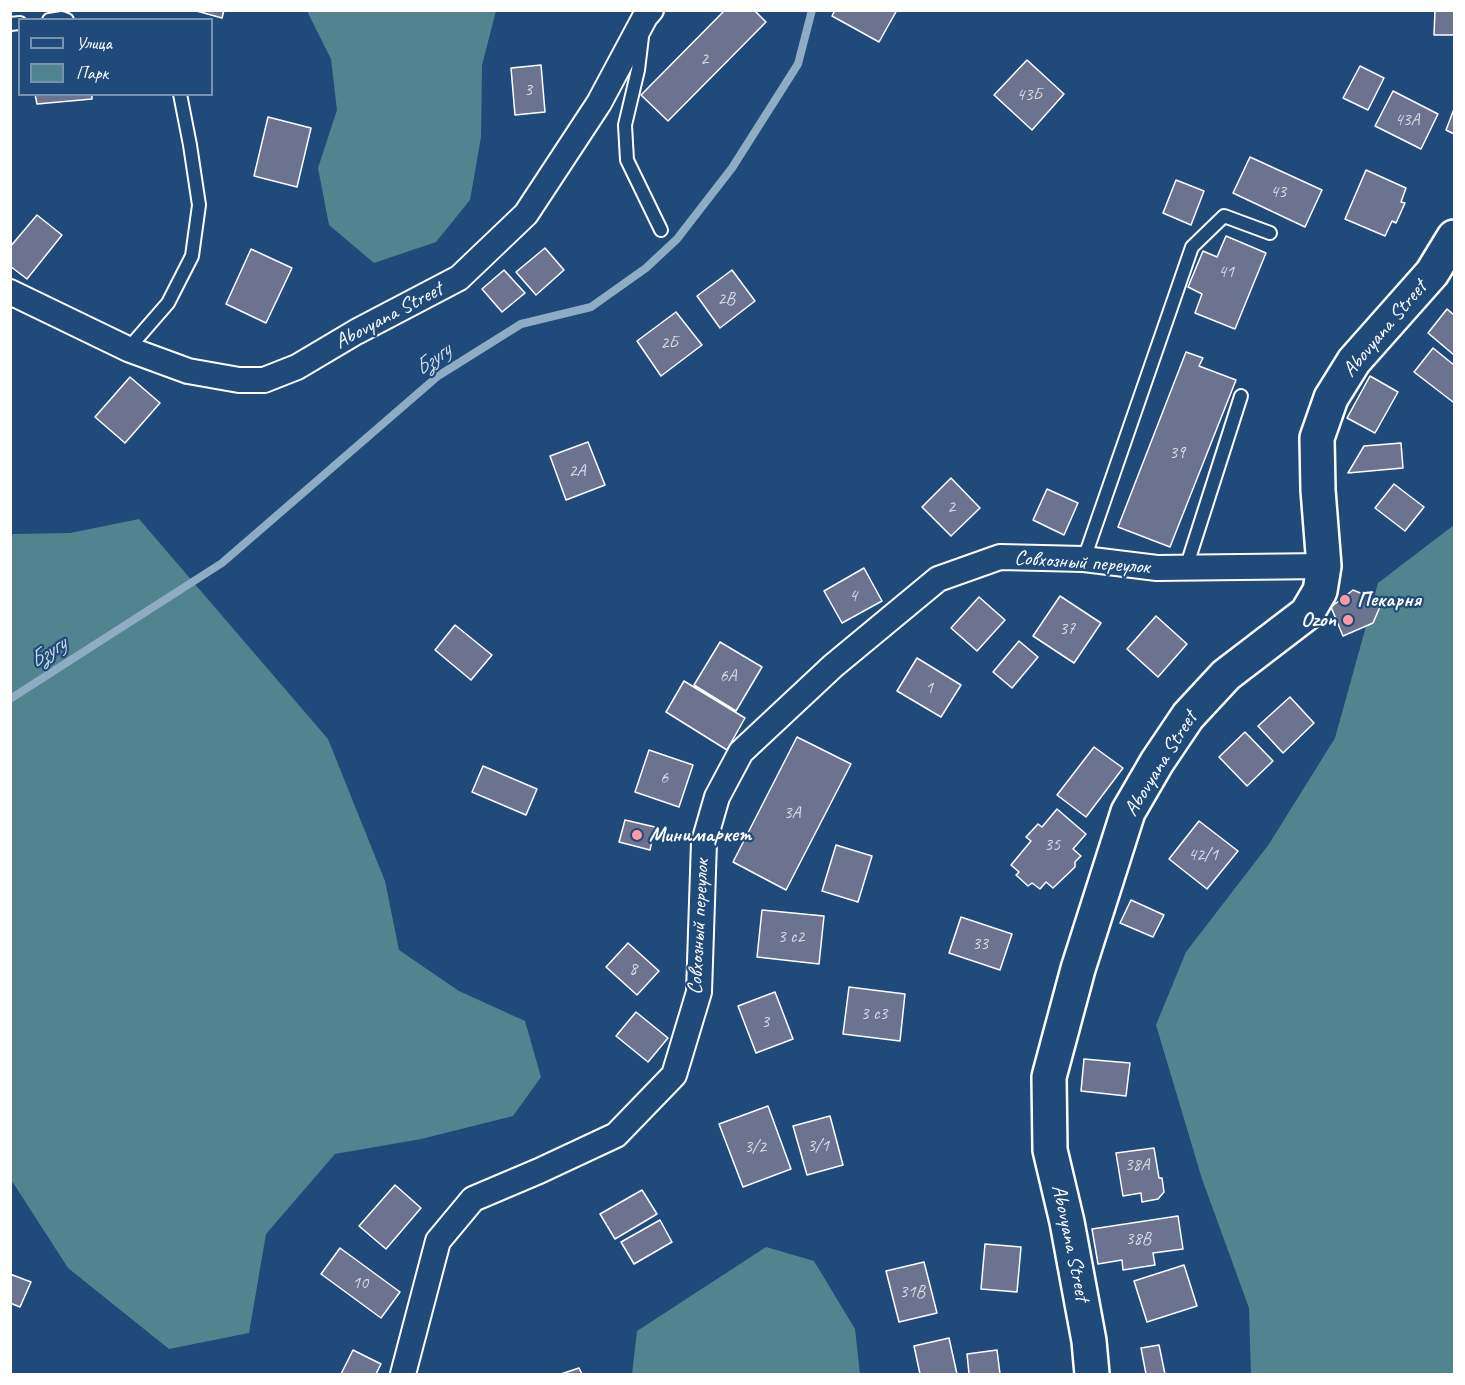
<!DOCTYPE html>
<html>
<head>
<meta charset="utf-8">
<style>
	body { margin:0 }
	#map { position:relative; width:1465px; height:1385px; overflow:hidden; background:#1f4a7a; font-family:Caveat,sans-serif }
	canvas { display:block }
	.frame { position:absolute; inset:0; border:12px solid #fff; pointer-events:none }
	.legend { position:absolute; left:18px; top:18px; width:195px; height:78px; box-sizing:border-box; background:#1f4a7a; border:2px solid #7992af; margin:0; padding:8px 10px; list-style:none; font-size:18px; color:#fff }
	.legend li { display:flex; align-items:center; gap:12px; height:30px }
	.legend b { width:30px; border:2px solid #7992af }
</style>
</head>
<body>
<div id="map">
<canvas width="1465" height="1385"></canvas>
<div class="frame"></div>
<ul class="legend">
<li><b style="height:8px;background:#1f4a7a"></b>Улица</li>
<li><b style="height:16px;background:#51848f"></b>Парк</li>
</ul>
</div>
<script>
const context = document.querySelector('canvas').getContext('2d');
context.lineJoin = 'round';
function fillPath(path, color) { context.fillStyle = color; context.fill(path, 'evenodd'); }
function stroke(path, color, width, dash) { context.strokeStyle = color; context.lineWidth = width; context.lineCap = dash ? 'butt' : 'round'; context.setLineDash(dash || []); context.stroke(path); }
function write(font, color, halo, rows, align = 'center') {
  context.font = font + ' Caveat,sans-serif'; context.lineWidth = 4.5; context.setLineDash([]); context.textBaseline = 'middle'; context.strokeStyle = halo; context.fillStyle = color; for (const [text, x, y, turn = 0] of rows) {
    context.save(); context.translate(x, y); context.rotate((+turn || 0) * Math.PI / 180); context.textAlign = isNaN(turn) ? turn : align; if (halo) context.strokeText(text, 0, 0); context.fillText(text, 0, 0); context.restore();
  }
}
fillPath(new Path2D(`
	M307,11H496L482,65L481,137L470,200L436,242L374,263L329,225L318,168L337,110L331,59Z
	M139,519L328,739L385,881L399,950L459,991L525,1021L541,1077L513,1116L421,1139L335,1154L266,1234L249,1333L169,1349L68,1268L10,1178L11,534L70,533Z
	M1454,525V1374H1251L1249,1308L1202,1179L1156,1025L1186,952L1269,844L1335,738L1378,583Z
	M766,1247L814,1261L855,1329L860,1374H632L637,1331Z`), '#51848f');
stroke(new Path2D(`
	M10,699L222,563L438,376L521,324L591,307L646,268L677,239L732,168L798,64L812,10`), '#8eadc5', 8);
const building = new Path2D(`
	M193,10H224L222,18Z
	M725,10H754L766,22L668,121L641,95Z
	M835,10H897L879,42L832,16Z
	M1435,10H1454V35H1434Z
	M1027,60L1064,94L1032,130L994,95Z
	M541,65L545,112L515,115L511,68Z
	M1360,66L1384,78L1368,110L1343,98Z
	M1393,91L1438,114L1421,149L1375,126Z
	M35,94H92V99L37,104Z
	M1454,109V134L1446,130Z
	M268,117L311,128L297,187L254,176Z
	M1250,157L1322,190L1305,227L1233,193Z
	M1366,170L1406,188L1401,202L1405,203L1396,223L1392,221L1385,236L1345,219Z
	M1176,180L1204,191L1191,225L1163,213Z
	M37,215L62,235L27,279L10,266V247Z
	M1226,236L1266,253L1235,329L1195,313L1202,294L1188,287L1203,251L1217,257Z
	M545,248L564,270L536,295L516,272Z
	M251,249L292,268L266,323L226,304Z
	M504,270L525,293L502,312L482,289Z
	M732,270L755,301L720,328L697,296Z
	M1447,309L1454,315V355L1428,333Z
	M676,312L702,345L661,376L637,341Z
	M1433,348L1454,365V400L1453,402L1414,372Z
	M1186,352L1203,358L1199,366L1236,380L1170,547L1118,527Z
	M1370,376L1398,392L1375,433L1347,418Z
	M130,377L160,403L125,443L95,417Z
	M588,442L605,485L566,500L550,456Z
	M1401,443L1403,468L1348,473L1364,446Z
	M951,478L980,508L951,536L922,507Z
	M1394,484L1424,507L1405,531L1375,508Z
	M1047,489L1078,503L1064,535L1033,520Z
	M864,568L882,601L842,623L824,591Z
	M1353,590L1382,602L1373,623L1343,636L1331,607Z
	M1060,596L1101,623L1074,663L1033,636Z
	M979,597L1005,620L977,651L951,628Z
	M1156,616L1187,644L1158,677L1127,649Z
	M455,625L492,655L471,680L435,650Z
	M1019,641L1038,657L1012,688L993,672Z
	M720,642L762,667L736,711L694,685Z
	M917,658L961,685L941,717L897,691Z
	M684,681L745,718L727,750L666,712Z
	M1290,697L1314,723L1283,753L1258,726Z
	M1245,732L1273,761L1247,786L1219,757Z
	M797,737L851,764L786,890L733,862Z
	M1094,747L1123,768L1086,817L1057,795Z
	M649,750L693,765L679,807L635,792Z
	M483,766L537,789L526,815L472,792Z
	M1057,809L1086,834L1073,849L1081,856L1075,862V867L1053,888L1046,882L1040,889L1032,883L1028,886L1016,875L1019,872L1011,865L1031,841L1026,837L1038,824L1042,827Z
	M625,820L655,827L650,850L619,842Z
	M1199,821L1238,851L1207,889L1169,859Z
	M836,845L872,856L858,902L822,891Z
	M1131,900L1164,915L1153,937L1120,923Z
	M762,910L824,916L819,964L757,957Z
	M961,917L1012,934L1000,970L949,953Z
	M628,943L659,971L637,995L606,967Z
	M849,987L905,994L900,1041L843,1034Z
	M775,992L793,1039L756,1053L738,1006Z
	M636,1012L668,1038L648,1062L616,1036Z
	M1084,1059L1130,1063L1126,1096L1081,1091Z
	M768,1106L791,1169L743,1187L719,1124Z
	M830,1116L843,1165L807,1175L793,1126Z
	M1154,1148L1159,1178H1162L1164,1192L1158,1199L1142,1202L1141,1193L1123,1196L1116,1153Z
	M395,1185L421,1208L386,1249L359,1226Z
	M642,1190L657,1214L615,1239L600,1214Z
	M1178,1216L1183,1249L1153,1253L1155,1265L1123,1270L1122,1260L1098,1264L1092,1229Z
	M660,1220L672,1242L634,1264L621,1242Z
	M985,1244L1021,1247L1017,1292L981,1289Z
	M340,1248L400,1292L381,1318L321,1274Z
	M924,1262L937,1313L899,1322L886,1271Z
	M1184,1265L1197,1306L1147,1322L1134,1281Z
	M10,1274L31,1282L20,1307L10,1303Z
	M949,1338L957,1374H920L914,1346Z
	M1159,1345L1165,1374H1146L1141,1348Z
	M353,1350L381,1364L376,1374H341Z
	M997,1350L1000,1374H969L967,1354Z
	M579,1368L582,1374H561Z`);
fillPath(building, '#6c7390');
stroke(building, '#fff', 1.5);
const lane = new Path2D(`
	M49,20L62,18L67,20
	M10,24L20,23
	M642,37L638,70L625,125L627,160L661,230
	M128,349L168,303L192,256L199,205L190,145L180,94
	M1084,559L1192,247L1224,216L1270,233
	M1186,568L1241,396`);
const street = new Path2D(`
	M10,292L128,349L188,371L239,380H264L297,367L356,332L459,278L526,214L599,103L645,17L651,10
	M403,1374L438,1241L473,1199L539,1171L616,1135L674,1075L699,992L704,842L717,797L741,752L833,666L938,579L1000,557L1084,559L1157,568L1324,566`);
const secondary = new Path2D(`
	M1092,1374L1089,1341L1067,1222L1050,1150L1049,1077L1078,969L1128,812L1157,762L1188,716L1226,675L1307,613L1320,591L1324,566L1318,490L1317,438L1331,398L1354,361L1432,273L1454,237`);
stroke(lane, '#fff', 16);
stroke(street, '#fff', 28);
stroke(secondary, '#fff', 38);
stroke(lane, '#1f4a7a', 12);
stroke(street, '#1f4a7a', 24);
stroke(secondary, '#1f4a7a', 33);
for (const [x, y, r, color] of [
	[1345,600,6,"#ff9aa2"],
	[1348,620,6,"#ff9aa2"],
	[637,835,6,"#ff9aa2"]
]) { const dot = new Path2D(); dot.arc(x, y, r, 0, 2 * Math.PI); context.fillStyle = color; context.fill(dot); stroke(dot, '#1f4a7a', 2); }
write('18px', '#dadce3', null, [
	["2",704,59],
	["3",528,90],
	["43Б",1029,95],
	["43А",1407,120],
	["43",1278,192],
	["41",1226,272],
	["2В",726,299],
	["2Б",669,343],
	["39",1177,453],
	["2А",577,471],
	["2",951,507],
	["4",853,596],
	["37",1067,629],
	["6А",728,676],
	["1",929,688],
	["6",664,778],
	["3А",792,813],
	["35",1052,845],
	["42/1",1203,855],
	["3 с2",791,937],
	["33",980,944],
	["8",633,969],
	["3 с3",874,1014],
	["3",765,1022],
	["3/1",818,1146],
	["3/2",755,1147],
	["38А",1137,1165],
	["38В",1138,1239],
	["10",360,1283],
	["31В",912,1292]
]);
write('21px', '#fff', '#1f4a7a', [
	["Abovyana Street",389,316,-28],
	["Abovyana Street",1385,329,-50],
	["Совхозный переулок",1082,563,4],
	["Abovyana Street",1161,764,-58],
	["Совхозный переулок",699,927,-87],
	["Abovyana Street",1070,1243,78]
]);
write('bold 21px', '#fff', '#1f4a7a', [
	["Пекарня",1357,600],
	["Ozon",1336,620,"right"],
	["Минимаркет",649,835]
], 'left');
write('italic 22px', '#d0dde7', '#1f4a7a', [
	["Бзугу",433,360,-36],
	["Бзугу",48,653,-33]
]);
</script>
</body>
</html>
